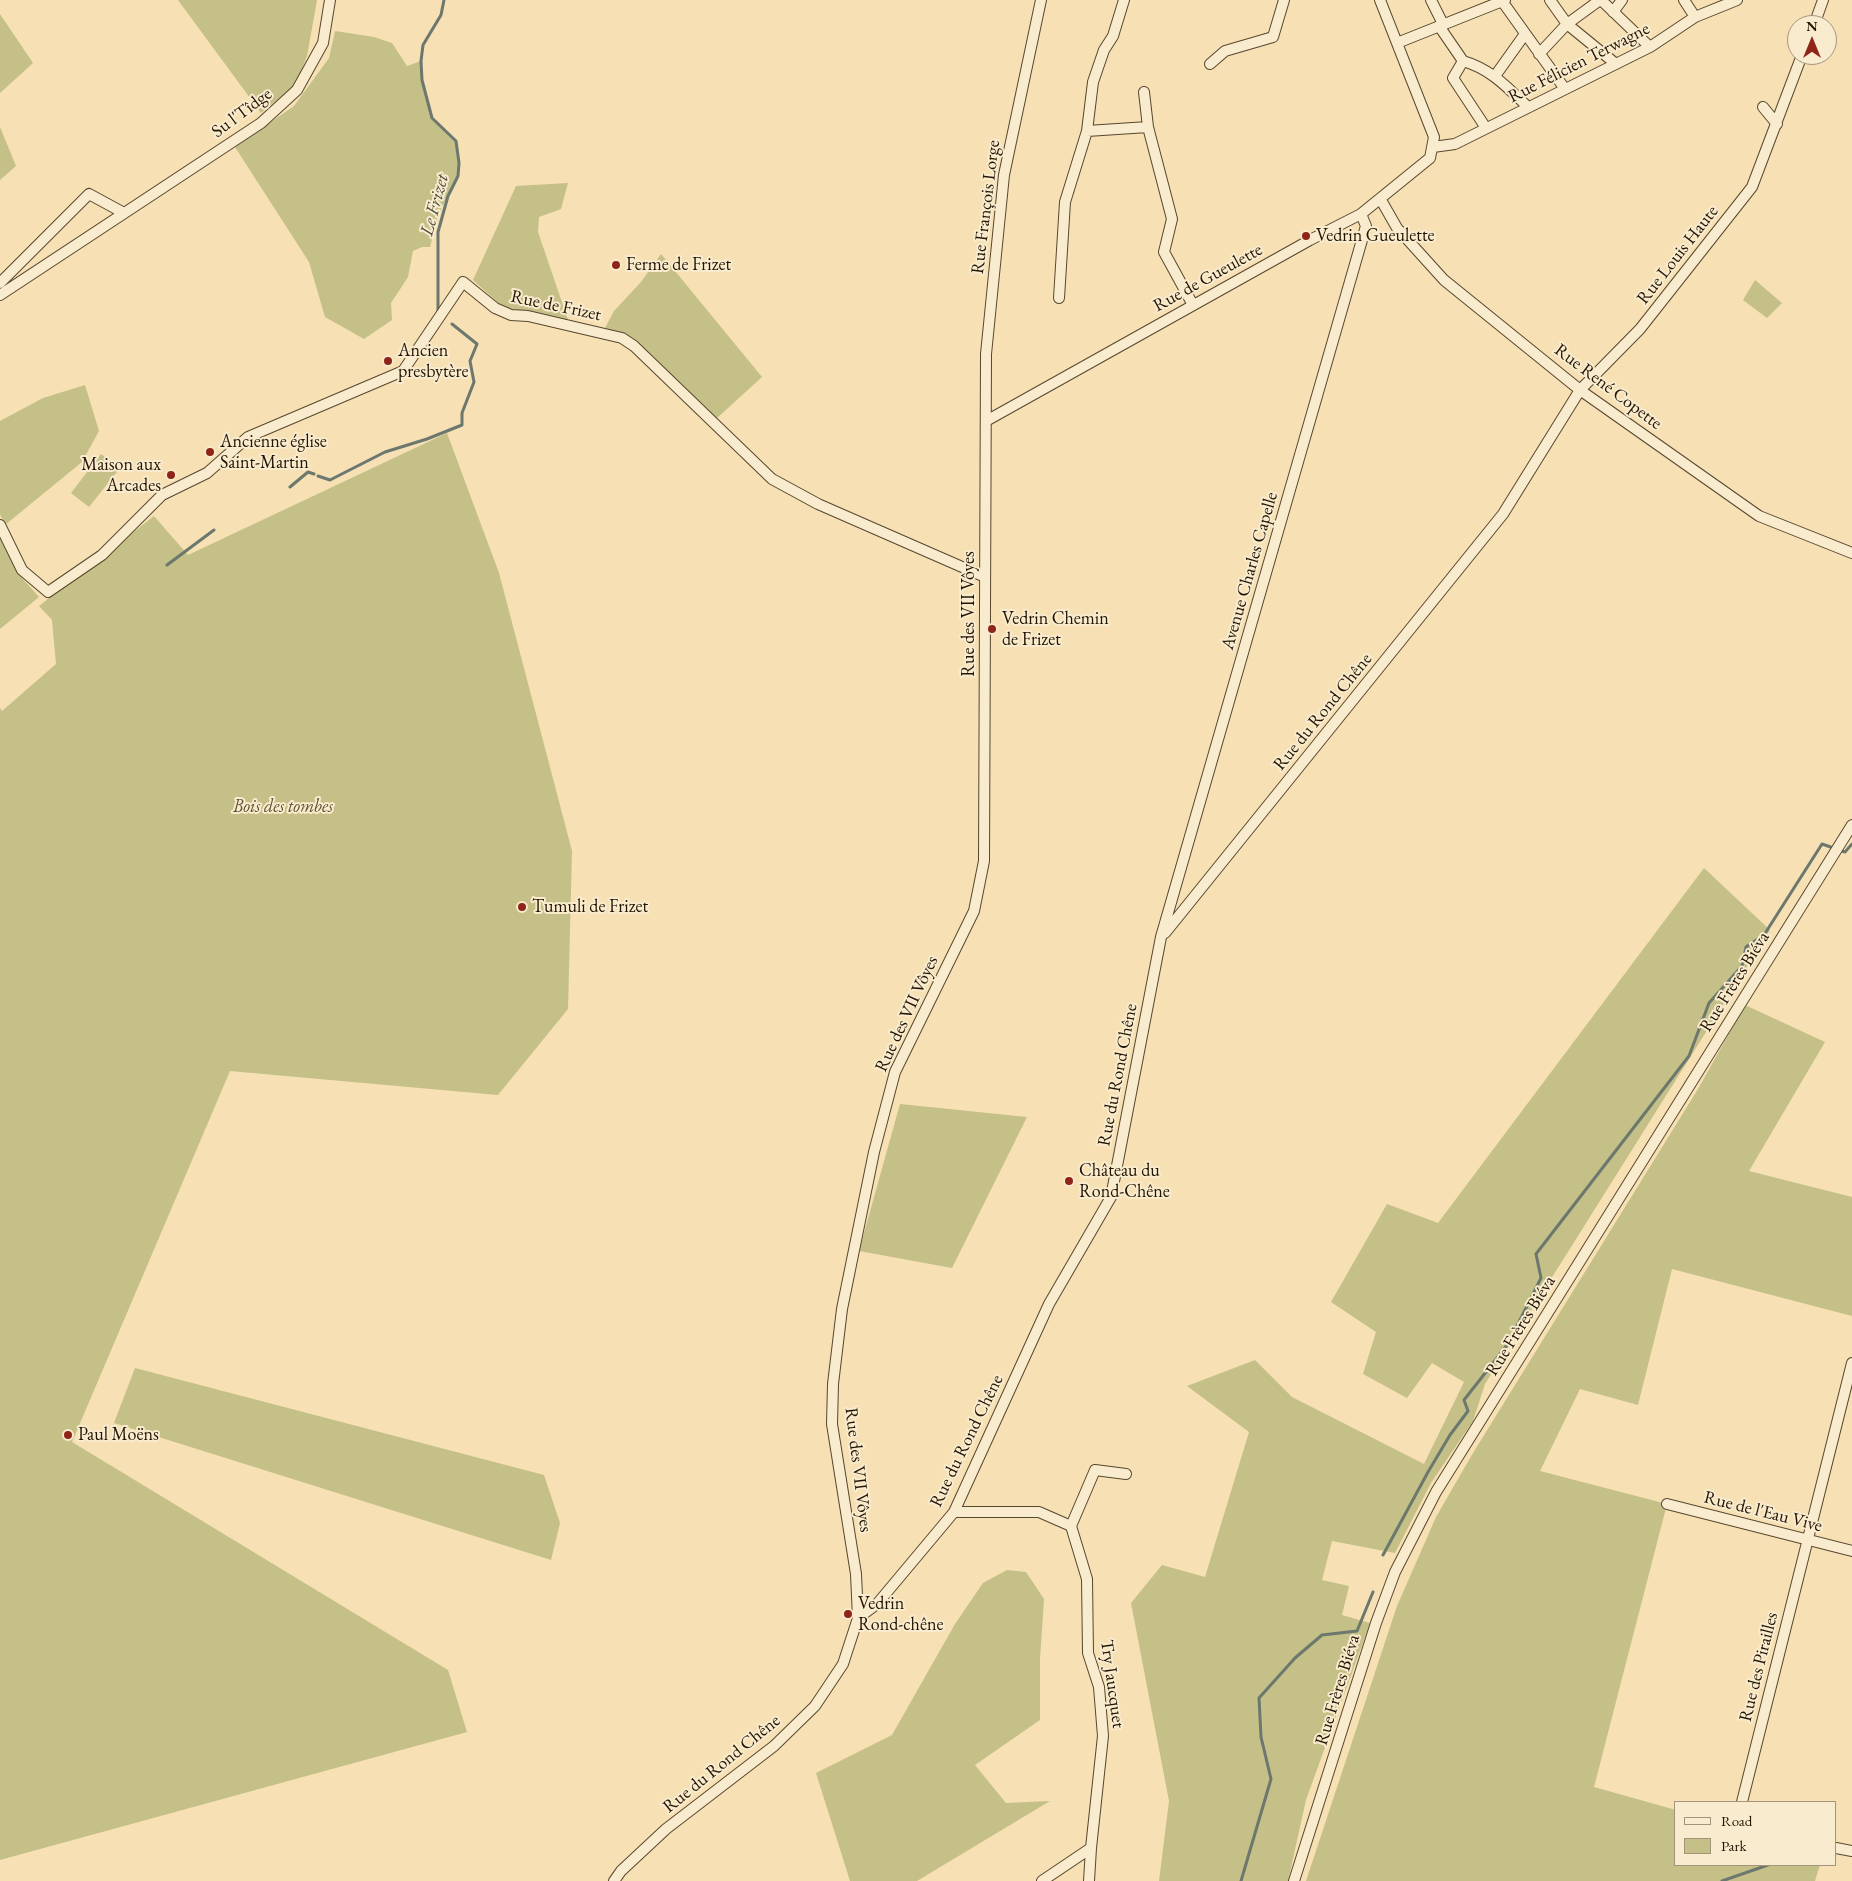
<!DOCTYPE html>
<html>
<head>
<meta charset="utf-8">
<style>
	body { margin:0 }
	#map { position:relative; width:1852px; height:1881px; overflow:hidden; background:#f6e0b4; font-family:"EB Garamond",serif }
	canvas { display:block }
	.legend { position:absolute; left:1674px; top:1801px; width:162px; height:65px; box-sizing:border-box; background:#f9ebce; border:1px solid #a3957c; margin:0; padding:6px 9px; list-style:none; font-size:15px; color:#221401 }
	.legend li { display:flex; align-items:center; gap:10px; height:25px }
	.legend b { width:25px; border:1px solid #a3957c }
	.north { position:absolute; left:1787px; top:15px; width:50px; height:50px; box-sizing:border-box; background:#f9ebce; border:1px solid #a3957c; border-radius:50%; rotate:0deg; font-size:14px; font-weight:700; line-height:20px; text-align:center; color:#221401 }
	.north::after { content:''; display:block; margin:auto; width:18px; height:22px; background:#8f2418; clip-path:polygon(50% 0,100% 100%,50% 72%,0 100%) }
</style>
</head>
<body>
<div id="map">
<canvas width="1852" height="1881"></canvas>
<ul class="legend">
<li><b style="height:6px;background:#f9ebce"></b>Road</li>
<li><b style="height:14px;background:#c4c087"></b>Park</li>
</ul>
<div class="north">N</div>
</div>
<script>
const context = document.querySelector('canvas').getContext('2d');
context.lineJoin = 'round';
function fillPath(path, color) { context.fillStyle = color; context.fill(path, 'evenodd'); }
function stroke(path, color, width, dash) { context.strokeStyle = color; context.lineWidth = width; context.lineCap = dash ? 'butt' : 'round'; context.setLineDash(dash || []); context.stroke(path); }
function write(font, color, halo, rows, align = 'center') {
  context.font = font + ' "EB Garamond",serif'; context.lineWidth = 4; context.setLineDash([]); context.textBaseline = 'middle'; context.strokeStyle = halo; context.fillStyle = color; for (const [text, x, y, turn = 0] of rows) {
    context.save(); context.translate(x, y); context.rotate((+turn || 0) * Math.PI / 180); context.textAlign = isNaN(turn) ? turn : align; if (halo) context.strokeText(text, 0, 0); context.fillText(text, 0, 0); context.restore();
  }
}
fillPath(new Path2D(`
	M178,0H317L307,56L296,85L261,113Z
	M0,14L33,63L0,93Z
	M335,31L374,37L392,43L407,66L421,61L422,80L432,118L458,145V176L438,215L430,247H422L413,251L408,277L391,303L392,320L364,339L325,317L309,262L235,147L294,106L329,58Z
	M0,127L16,166L0,180Z
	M568,183L561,209L539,217L538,232L568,320L503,307L473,280L516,186Z
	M661,254L762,377L716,419L630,338L605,328L614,311L641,282Z
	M1755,280L1782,303L1767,318L1743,300Z
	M85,385L99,431L82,462L5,525L0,514V421L43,398Z
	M447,433L499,573L572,851L568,1009L498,1095L230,1071L72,1442L448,1670L467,1732L0,1860V708L2,711L56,664L52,620L39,606L154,516L188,555Z
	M101,454L120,468L89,507L71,493Z
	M0,531L22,578L39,597L0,629Z
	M1704,868L1770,930L1485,1384L1473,1421L1431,1483L1395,1553L1332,1541L1322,1580L1349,1586L1342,1615L1370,1623L1306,1800L1288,1881H1159L1169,1801L1131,1603L1162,1565L1205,1577L1249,1432L1187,1386L1255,1360L1292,1397L1424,1464L1464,1382L1432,1363L1407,1398L1363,1374L1376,1332L1331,1302L1387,1204L1438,1223Z
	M1745,1005L1825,1042L1749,1171L1852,1197V1316L1672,1269L1638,1405L1580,1389L1540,1471L1667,1504L1594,1787L1676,1810V1865H1820L1815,1881H1306L1397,1606L1436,1517L1473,1453L1698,1089Z
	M900,1104L1027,1117L952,1268L859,1251Z
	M135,1368L544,1475L560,1523L551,1560L114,1423Z
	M1007,1570L1026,1572L1044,1599L1040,1659V1720L975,1765L1006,1803L1050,1801L917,1881H850L816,1773L892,1735L955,1624L983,1583Z`), '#c4c087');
stroke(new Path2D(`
	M438,313V232L448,196L458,176L459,163L456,141L432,118L422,80L421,61L423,45L441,15L444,0
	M318,476L330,480L385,452L427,439L462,425V413L474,382L470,361L477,344L452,324
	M290,487L308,472L314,474
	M167,565L214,530
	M1383,1555L1428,1472L1450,1435L1468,1411L1464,1400L1508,1344L1541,1278L1536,1254L1689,1056L1709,1003L1742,966L1746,947L1764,935L1822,844L1845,852L1852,844
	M1241,1881L1271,1779L1261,1737L1259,1698L1295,1658L1322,1635L1357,1631L1373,1592
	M1722,1881L1768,1865`), '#6c786d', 3);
const minor = new Path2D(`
	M1124,0L1113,36L1104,50L1093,82L1087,131L1148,127L1172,219L1164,252L1193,305
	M1431,0L1443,24
	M1550,0L1567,24L1600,0
	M1601,0L1650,47
	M1684,0L1695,17
	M1502,1L1565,89
	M1613,12L1622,0
	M1814,25L1823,0
	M1439,26L1463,61C1491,69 1508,88 1528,107
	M1397,43L1505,0
	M1539,54L1567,24L1616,64
	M1463,61L1453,78L1486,128
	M1210,64L1225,51L1273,37L1284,0
	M1495,76L1525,34
	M1144,92L1148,127
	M1763,107L1777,124
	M1433,147L1455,144L1650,47L1695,17L1737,0
	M1381,200L1397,228L1444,280L1580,390L1759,516L1852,553
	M0,283L89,194L124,213
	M0,295L261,123L297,90L323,43L330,0
	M1059,298L1065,202L1087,131
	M986,421L1310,240L1361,214L1430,158L1434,137L1380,0
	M0,525L22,570L48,592L102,555L162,495L207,473L248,437L403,371L463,282L495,308L511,315L528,316L622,338L634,346L772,479L818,504L985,577
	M1165,933L1503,514L1580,390L1640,329L1752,187L1802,55
	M1667,1504L1852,1551
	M954,1512H1039L1071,1526L1087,1579L1088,1653L1099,1687L1103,1736L1091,1848
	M1071,1526L1095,1470L1126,1474
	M858,1618L856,1574L832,1424L833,1384L842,1309L874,1152L895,1072L974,911L984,861L986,354L1004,175L1041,0
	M1742,1802L1852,1363
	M1836,1848L1852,1851
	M614,1881L621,1871L666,1829L774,1746L815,1706L843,1664L858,1618L877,1604L954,1512L1049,1304L1111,1197L1161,937L1366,226L1361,214
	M1042,1881L1091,1848L1089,1881
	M1294,1881L1376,1623L1395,1572L1436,1492L1852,825`);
stroke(minor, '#57472e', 12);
stroke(minor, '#f9ebce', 10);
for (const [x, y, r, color] of [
	[1306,236,5,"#8f2418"],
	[616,265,5,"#8f2418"],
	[388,361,5,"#8f2418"],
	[210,452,5,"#8f2418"],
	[171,475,5,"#8f2418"],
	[992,629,5,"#8f2418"],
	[522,907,5,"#8f2418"],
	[1069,1181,5,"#8f2418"],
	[68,1435,5,"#8f2418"],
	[848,1614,5,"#8f2418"]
]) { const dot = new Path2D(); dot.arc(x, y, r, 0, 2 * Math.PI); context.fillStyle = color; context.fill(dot); stroke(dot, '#f9ebce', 2); }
write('18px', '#221401', '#f9ebce', [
	["Rue Félicien Terwagne",1579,63,-27],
	["Su l'Tîdge",242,113,-37],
	["Rue François Lorge",986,207,-83],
	["Rue Louis Haute",1678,255,-52],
	["Rue de Gueulette",1208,278,-29],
	["Rue de Frizet",556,306,12],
	["Rue René Copette",1608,387,37],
	["Avenue Charles Capelle",1250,571,-74],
	["Rue des VII Vôyes",969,614,-90],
	["Rue du Rond Chêne",1323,712,-51],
	["Rue Frères Biéva",1735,982,-58],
	["Rue des VII Vôyes",907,1014,-65],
	["Rue du Rond Chêne",1118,1075,-79],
	["Rue Frères Biéva",1521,1326,-58],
	["Rue du Rond Chêne",967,1441,-64],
	["Rue des VII Vôyes",858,1470,83],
	["Rue de l'Eau Vive",1763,1512,14],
	["Rue des Pirailles",1759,1667,-76],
	["Try Jaucquet",1112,1684,82],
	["Rue Frères Biéva",1338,1690,-73],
	["Rue du Rond Chêne",722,1764,-39]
]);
write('18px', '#221401', '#f9ebce', [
	["Vedrin Gueulette",1316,236],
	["Ferme de Frizet",626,265],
	["Ancien",398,351],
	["presbytère",398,372],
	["Ancienne église",220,442],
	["Saint-Martin",220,463],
	["Maison aux",161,465,"right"],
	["Arcades",161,486,"right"],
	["Vedrin Chemin",1002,619],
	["de Frizet",1002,640],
	["Tumuli de Frizet",532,907],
	["Château du",1079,1171],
	["Rond-Chêne",1079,1192],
	["Paul Moëns",78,1435],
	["Vedrin",858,1604],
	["Rond-chêne",858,1625]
], 'left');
write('italic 18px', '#5b5030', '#f9ebce', [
	["Bois des tombes",283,807]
]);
write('italic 19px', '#4d4e40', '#f9ebce', [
	["Le Frizet",435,205,-75]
]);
</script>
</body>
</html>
